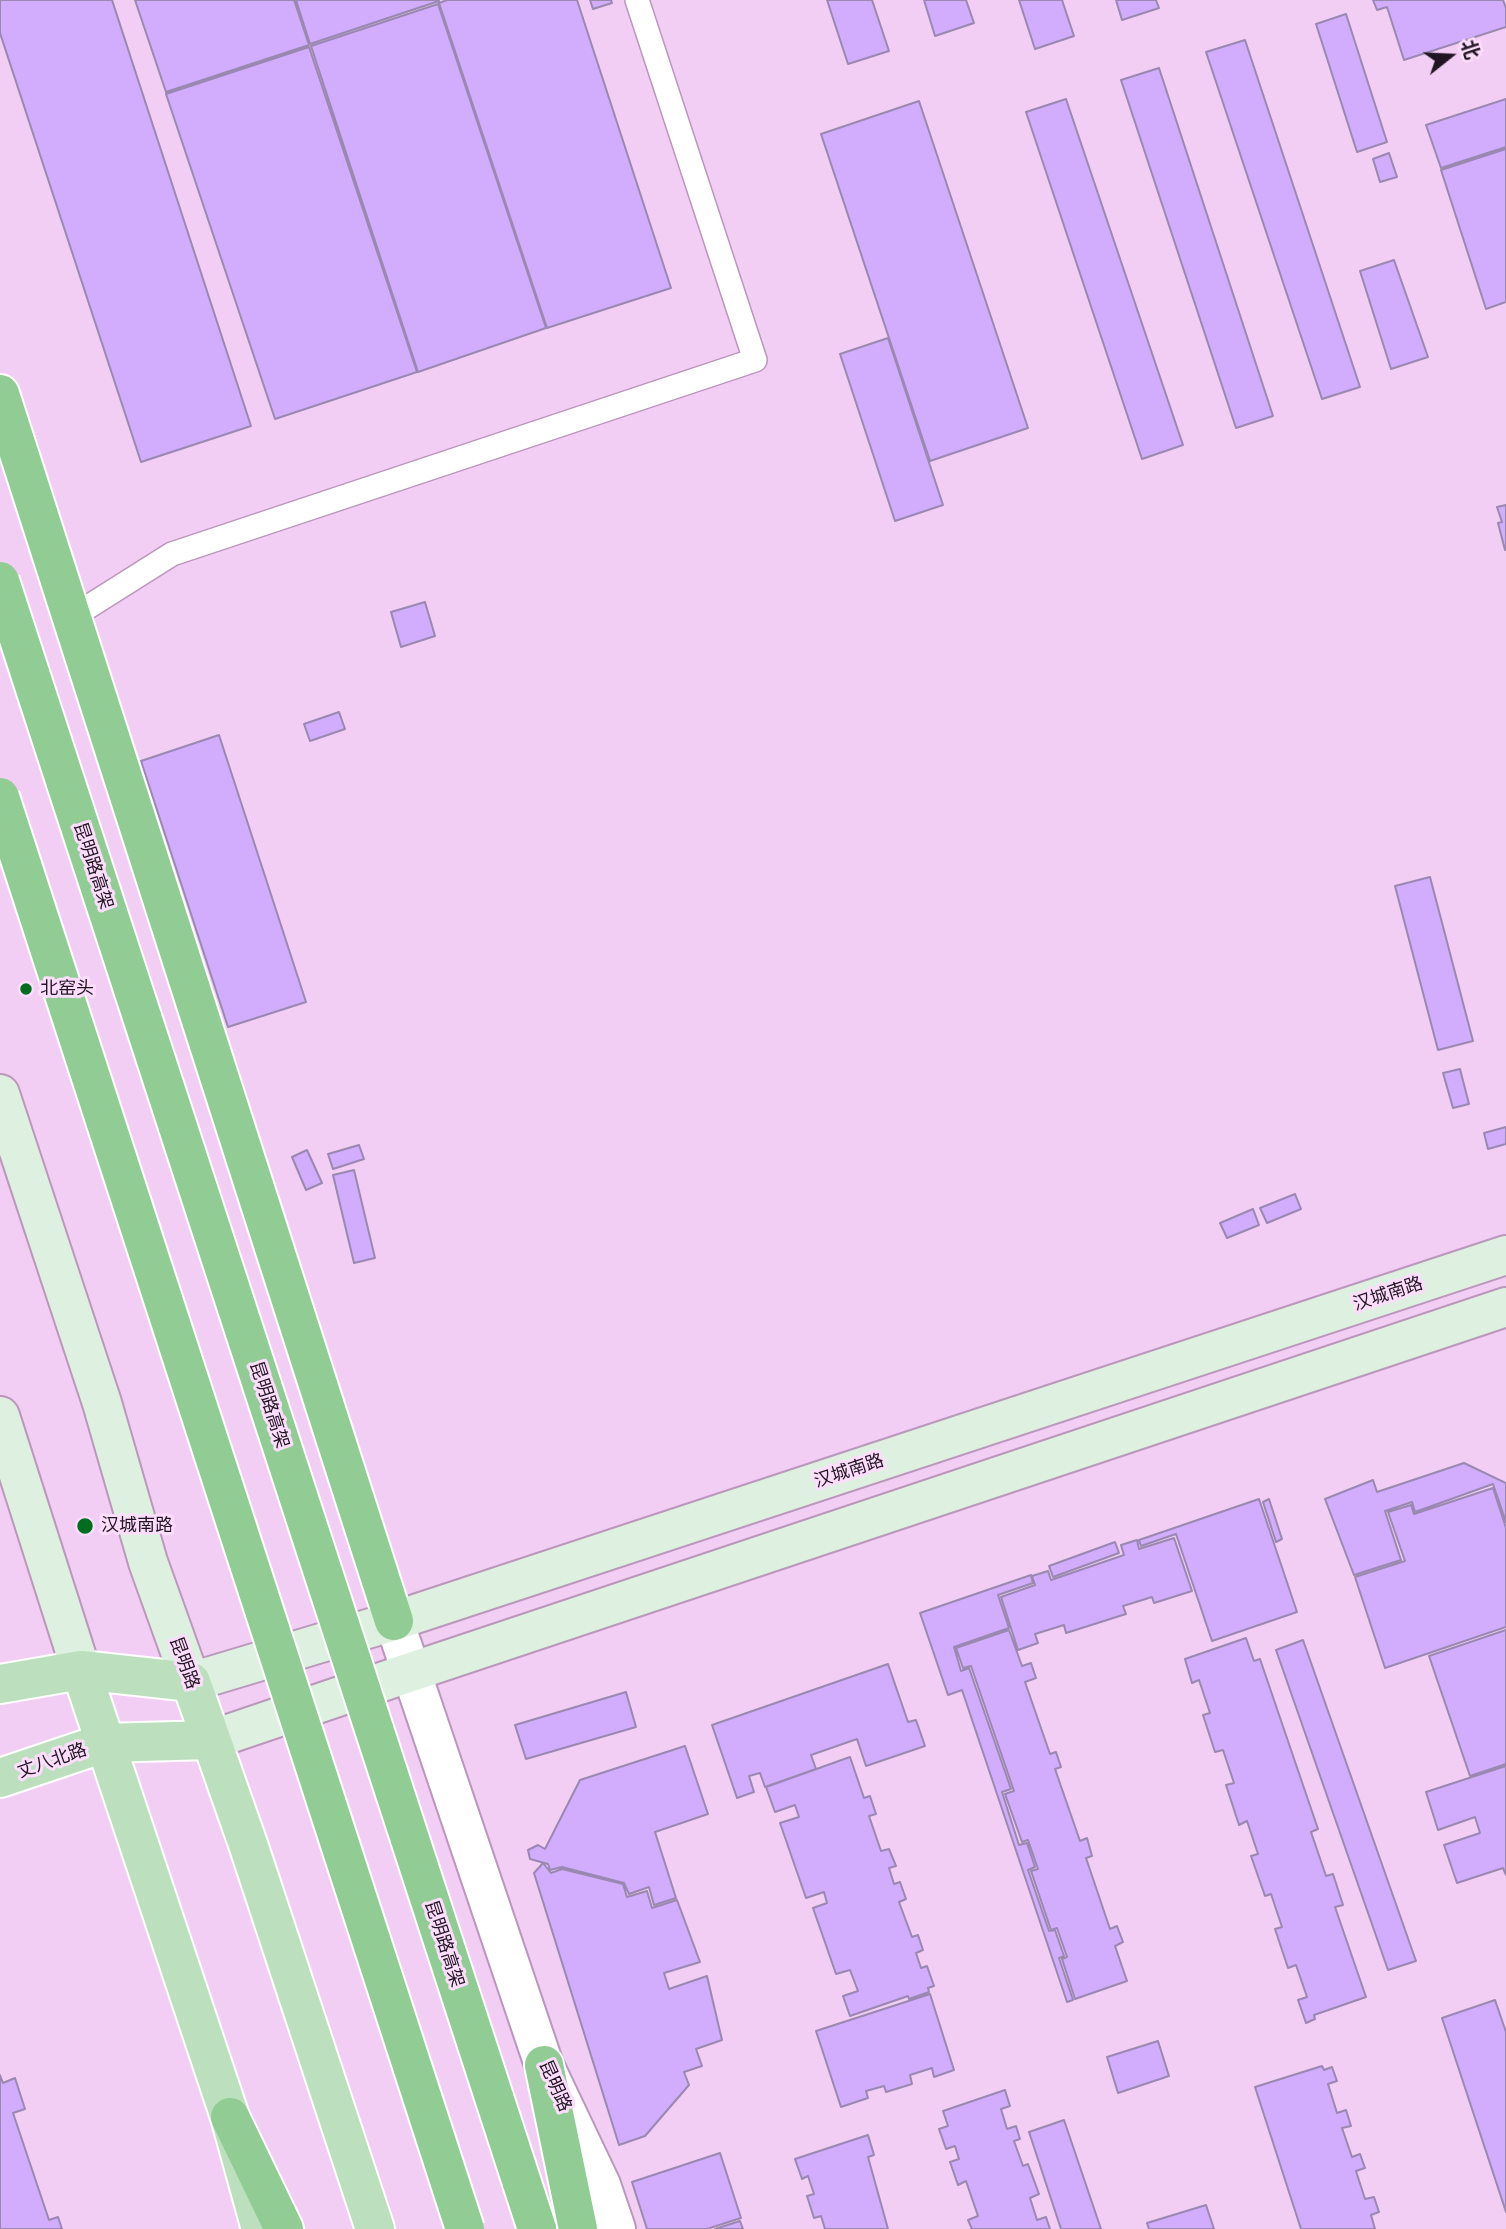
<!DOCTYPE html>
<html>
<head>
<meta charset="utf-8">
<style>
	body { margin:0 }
	#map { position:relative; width:1506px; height:2229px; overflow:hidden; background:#f3cef4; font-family:"Work Sans","Noto Sans SC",sans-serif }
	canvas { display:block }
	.north { position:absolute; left:1415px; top:21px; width:70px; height:70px; -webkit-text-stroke:5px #fcdefc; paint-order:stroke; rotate:72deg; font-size:19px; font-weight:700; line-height:28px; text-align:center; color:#221522 }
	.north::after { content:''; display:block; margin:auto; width:24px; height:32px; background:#221522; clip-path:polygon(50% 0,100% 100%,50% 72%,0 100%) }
</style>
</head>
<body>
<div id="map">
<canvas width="1506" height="2229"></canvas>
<div class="north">北</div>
</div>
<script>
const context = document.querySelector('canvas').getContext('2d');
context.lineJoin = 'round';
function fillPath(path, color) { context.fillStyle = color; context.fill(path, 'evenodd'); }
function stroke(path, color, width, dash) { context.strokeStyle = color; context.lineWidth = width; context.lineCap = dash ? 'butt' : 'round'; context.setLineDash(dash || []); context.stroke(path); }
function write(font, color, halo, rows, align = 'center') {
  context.font = font + ' "Work Sans","Noto Sans SC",sans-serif'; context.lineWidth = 6; context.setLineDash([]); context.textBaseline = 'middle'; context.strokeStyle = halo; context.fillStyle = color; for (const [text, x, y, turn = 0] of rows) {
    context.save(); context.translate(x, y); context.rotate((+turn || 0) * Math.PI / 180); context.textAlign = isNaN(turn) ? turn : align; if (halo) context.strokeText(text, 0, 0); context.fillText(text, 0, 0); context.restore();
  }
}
const building = new Path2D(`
	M0,0H112L251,426L141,462L0,33Z
	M135,0H294L309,45L166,92Z
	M296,0H438L439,1L310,44Z
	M447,0H577L671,288L547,328L439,3Z
	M590,0H611L612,3L593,9Z
	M827,0H872L889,51L848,64Z
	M924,0H966L974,23L935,36Z
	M1019,0H1062L1074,36L1035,49Z
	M1116,0H1156L1159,8L1122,20Z
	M1373,0H1503L1506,8V27L1404,60L1387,7L1377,10Z
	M438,4L546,328L418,372L311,46Z
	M1346,14L1387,142L1357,152L1316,24Z
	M1245,40L1360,387L1322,399L1206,52Z
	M309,47L417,372L275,419L166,94Z
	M1159,68L1273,416L1236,428L1121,80Z
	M1066,99L1183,445L1142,459L1026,112Z
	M1506,99V147L1441,168L1426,125Z
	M919,101L1028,428L930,461L821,134Z
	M1506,149V302L1486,309L1441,170Z
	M1389,153L1397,177L1380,182L1373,159Z
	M1394,260L1428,357L1391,369L1360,271Z
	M888,338L943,505L895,521L840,354Z
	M1506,505V549L1505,550L1498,523L1502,522L1497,507Z
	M425,602L435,636L401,647L391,612Z
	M339,712L345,729L310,741L304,724Z
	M219,735L306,1002L228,1027L141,761Z
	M1430,877L1473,1041L1438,1050L1395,886Z
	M1460,1069L1469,1104L1453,1108L1443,1073Z
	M1506,1127V1144L1488,1149L1484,1133Z
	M359,1145L364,1159L333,1169L328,1154Z
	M307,1150L322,1183L306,1190L292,1157Z
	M354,1170L375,1258L354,1263L333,1175Z
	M1295,1194L1301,1209L1267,1223L1260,1208Z
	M1253,1209L1259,1225L1227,1238L1220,1223Z
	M1464,1463L1506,1483V1522L1493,1484L1415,1512L1412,1502L1385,1511L1401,1560L1354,1575L1325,1499L1373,1480L1377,1492Z
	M1493,1488L1506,1528V1627L1385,1668L1355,1577L1405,1561L1388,1512L1411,1505L1414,1514Z
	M1259,1499L1297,1612L1212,1641L1176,1534L1141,1546L1139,1540Z
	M1269,1499L1282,1539L1276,1542L1263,1502Z
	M1174,1538L1192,1591L1154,1603L1152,1597L1123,1606L1126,1614L1066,1633L1064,1625L1035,1634L1038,1643L1018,1650L1001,1597L1035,1585L1032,1576L1048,1571L1051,1580L1124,1555L1121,1545L1137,1540L1139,1549Z
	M1115,1542L1119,1553L1053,1577L1049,1566Z
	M1031,1575L1033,1583L998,1595L1009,1628L954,1647L961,1671L969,1668L1011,1789L1002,1792L1019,1845L1027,1843L1035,1867L1028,1870L1049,1931L1055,1930L1064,1956L1059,1958L1073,2000L1067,2002L962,1690L948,1695L920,1613Z
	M1009,1630L1022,1666L1031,1663L1036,1678L1025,1682L1050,1754L1056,1752L1061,1767L1055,1769L1080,1841L1087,1838L1092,1856L1086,1858L1110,1929L1117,1926L1123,1942L1115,1946L1127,1981L1075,1999L1062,1959L1067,1957L1057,1928L1051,1930L1031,1871L1038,1869L1028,1840L1022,1842L1005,1794L1014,1791L971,1666L963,1668L956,1648Z
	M1506,1630V1764L1470,1776L1429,1656Z
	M1246,1638L1254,1661L1260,1659L1318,1829L1311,1832L1326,1876L1333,1874L1343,1905L1335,1907L1366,1997L1314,2015L1315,2019L1306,2023L1298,2000L1307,1997L1296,1965L1288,1968L1275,1929L1282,1927L1271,1894L1265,1896L1251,1856L1258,1854L1247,1821L1239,1825L1226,1785L1234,1783L1223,1750L1215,1752L1203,1715L1210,1713L1199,1680L1192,1683L1185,1659Z
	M1303,1640L1416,1961L1388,1970L1276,1650Z
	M888,1664L908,1722L916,1720L925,1746L866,1766L857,1739L811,1755L816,1769L765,1787L760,1773L749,1776L754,1792L737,1798L712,1725Z
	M626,1692L636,1727L526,1759L515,1725Z
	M685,1746L708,1814L655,1832L676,1898L654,1905L649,1887L629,1894L624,1883L562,1867L550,1870L548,1864L530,1859L528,1850L538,1845L545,1849L580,1780Z
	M850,1757L864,1798L870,1796L876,1814L869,1816L881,1851L889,1849L896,1866L889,1868L894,1884L900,1882L906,1899L899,1902L912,1937L918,1935L923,1950L916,1953L921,1968L927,1966L934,1986L928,1988L929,1992L909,1999L908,1996L850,2016L843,1996L858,1991L850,1970L836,1974L813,1908L827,1903L824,1892L806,1898L780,1823L799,1817L795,1805L775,1812L766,1787Z
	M1506,1766V1875L1503,1868L1457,1883L1444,1845L1480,1833L1475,1817L1438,1830L1426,1792Z
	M543,1863L551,1873L562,1869L623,1884L627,1897L647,1891L652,1908L677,1900L700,1962L664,1973L669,1989L707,1976L722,2040L696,2049L702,2066L684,2072L689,2085L645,2136L619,2145L534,1873Z
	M930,1994L954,2070L934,2077L932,2068L910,2075L912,2084L886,2092L884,2086L866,2091L868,2098L841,2107L816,2031Z
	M1495,2000L1506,2032V2212L1442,2018Z
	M1158,2041L1169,2076L1118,2093L1107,2057Z
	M1322,2066L1324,2070L1332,2067L1337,2081L1328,2084L1337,2113L1346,2110L1351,2126L1342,2128L1352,2157L1360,2154L1365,2168L1356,2171L1365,2199L1374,2197L1379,2212L1371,2215L1375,2229H1301L1255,2087Z
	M0,2075L3,2083L15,2078L25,2109L13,2113L49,2220L58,2217L62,2229H0Z
	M1005,2090L1010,2106L1001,2109L1007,2129L1016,2126L1020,2139L1014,2141L1023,2166L1028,2164L1039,2194L1030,2198L1037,2220L1046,2217L1050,2229H972L968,2220L978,2216L966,2181L958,2185L950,2162L959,2159L955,2146L946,2149L939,2129L948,2126L943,2111Z
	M1064,2120L1101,2229H1061L1029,2132Z
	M868,2135L874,2155L868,2157L888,2229H825L821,2216L814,2218L807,2196L814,2194L808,2176L802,2179L795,2159Z
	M720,2153L741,2218L707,2229H647L632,2182Z
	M1206,2205L1214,2229H1149L1147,2223Z
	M740,2221L743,2229H715Z`);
fillPath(building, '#d2acfd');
stroke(building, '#9b88b1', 2);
const lane = new Path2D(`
	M88,607L172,554L755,360L637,0`);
const street = new Path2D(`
	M394,1621L544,2065L601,2185L616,2229`);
const secondary = new Path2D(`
	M0,1094L102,1403L148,1562L191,1682L394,1621L1506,1255
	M0,1416L81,1670
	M211,1740L411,1672L1506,1307`);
const primary = new Path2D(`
	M81,1670L230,2117L261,2229
	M0,1684L81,1670L191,1682L249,1847L375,2229
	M0,1778L104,1743L211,1740`);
const highway = new Path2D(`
	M0,394L394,1621
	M544,2065L578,2229
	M230,2117L284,2229`);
stroke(lane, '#ba97bb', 26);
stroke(street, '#ba97bb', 42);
stroke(secondary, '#ba97bb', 42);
stroke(primary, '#fff', 42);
stroke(highway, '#fff', 42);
stroke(lane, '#fff', 23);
stroke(street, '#fff', 38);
stroke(secondary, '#def0df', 38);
stroke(primary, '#bce0be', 38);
stroke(highway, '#90cc93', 38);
const highwayBridge = new Path2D(`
	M0,581L537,2229
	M0,797L465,2229`);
stroke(highwayBridge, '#fff', 42, []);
stroke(highwayBridge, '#90cc93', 38);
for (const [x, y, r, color] of [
	[26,989,7,"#006e1e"],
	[85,1526,9,"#006e1e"]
]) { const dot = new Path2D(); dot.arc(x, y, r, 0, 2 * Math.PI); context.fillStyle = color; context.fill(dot); stroke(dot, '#fcdefc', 2.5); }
write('18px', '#221522', '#fcdefc', [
	["昆明路高架",93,866,72],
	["汉城南路",1388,1294,-18],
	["昆明路高架",269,1405,72],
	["汉城南路",849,1471,-18],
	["昆明路",184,1663,70],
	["丈八北路",52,1761,-19],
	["昆明路高架",444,1944,72],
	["昆明路",555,2086,66]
]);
write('18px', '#221522', '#fcdefc', [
	["北窑头",40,989],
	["汉城南路",101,1526]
], 'left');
</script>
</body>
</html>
